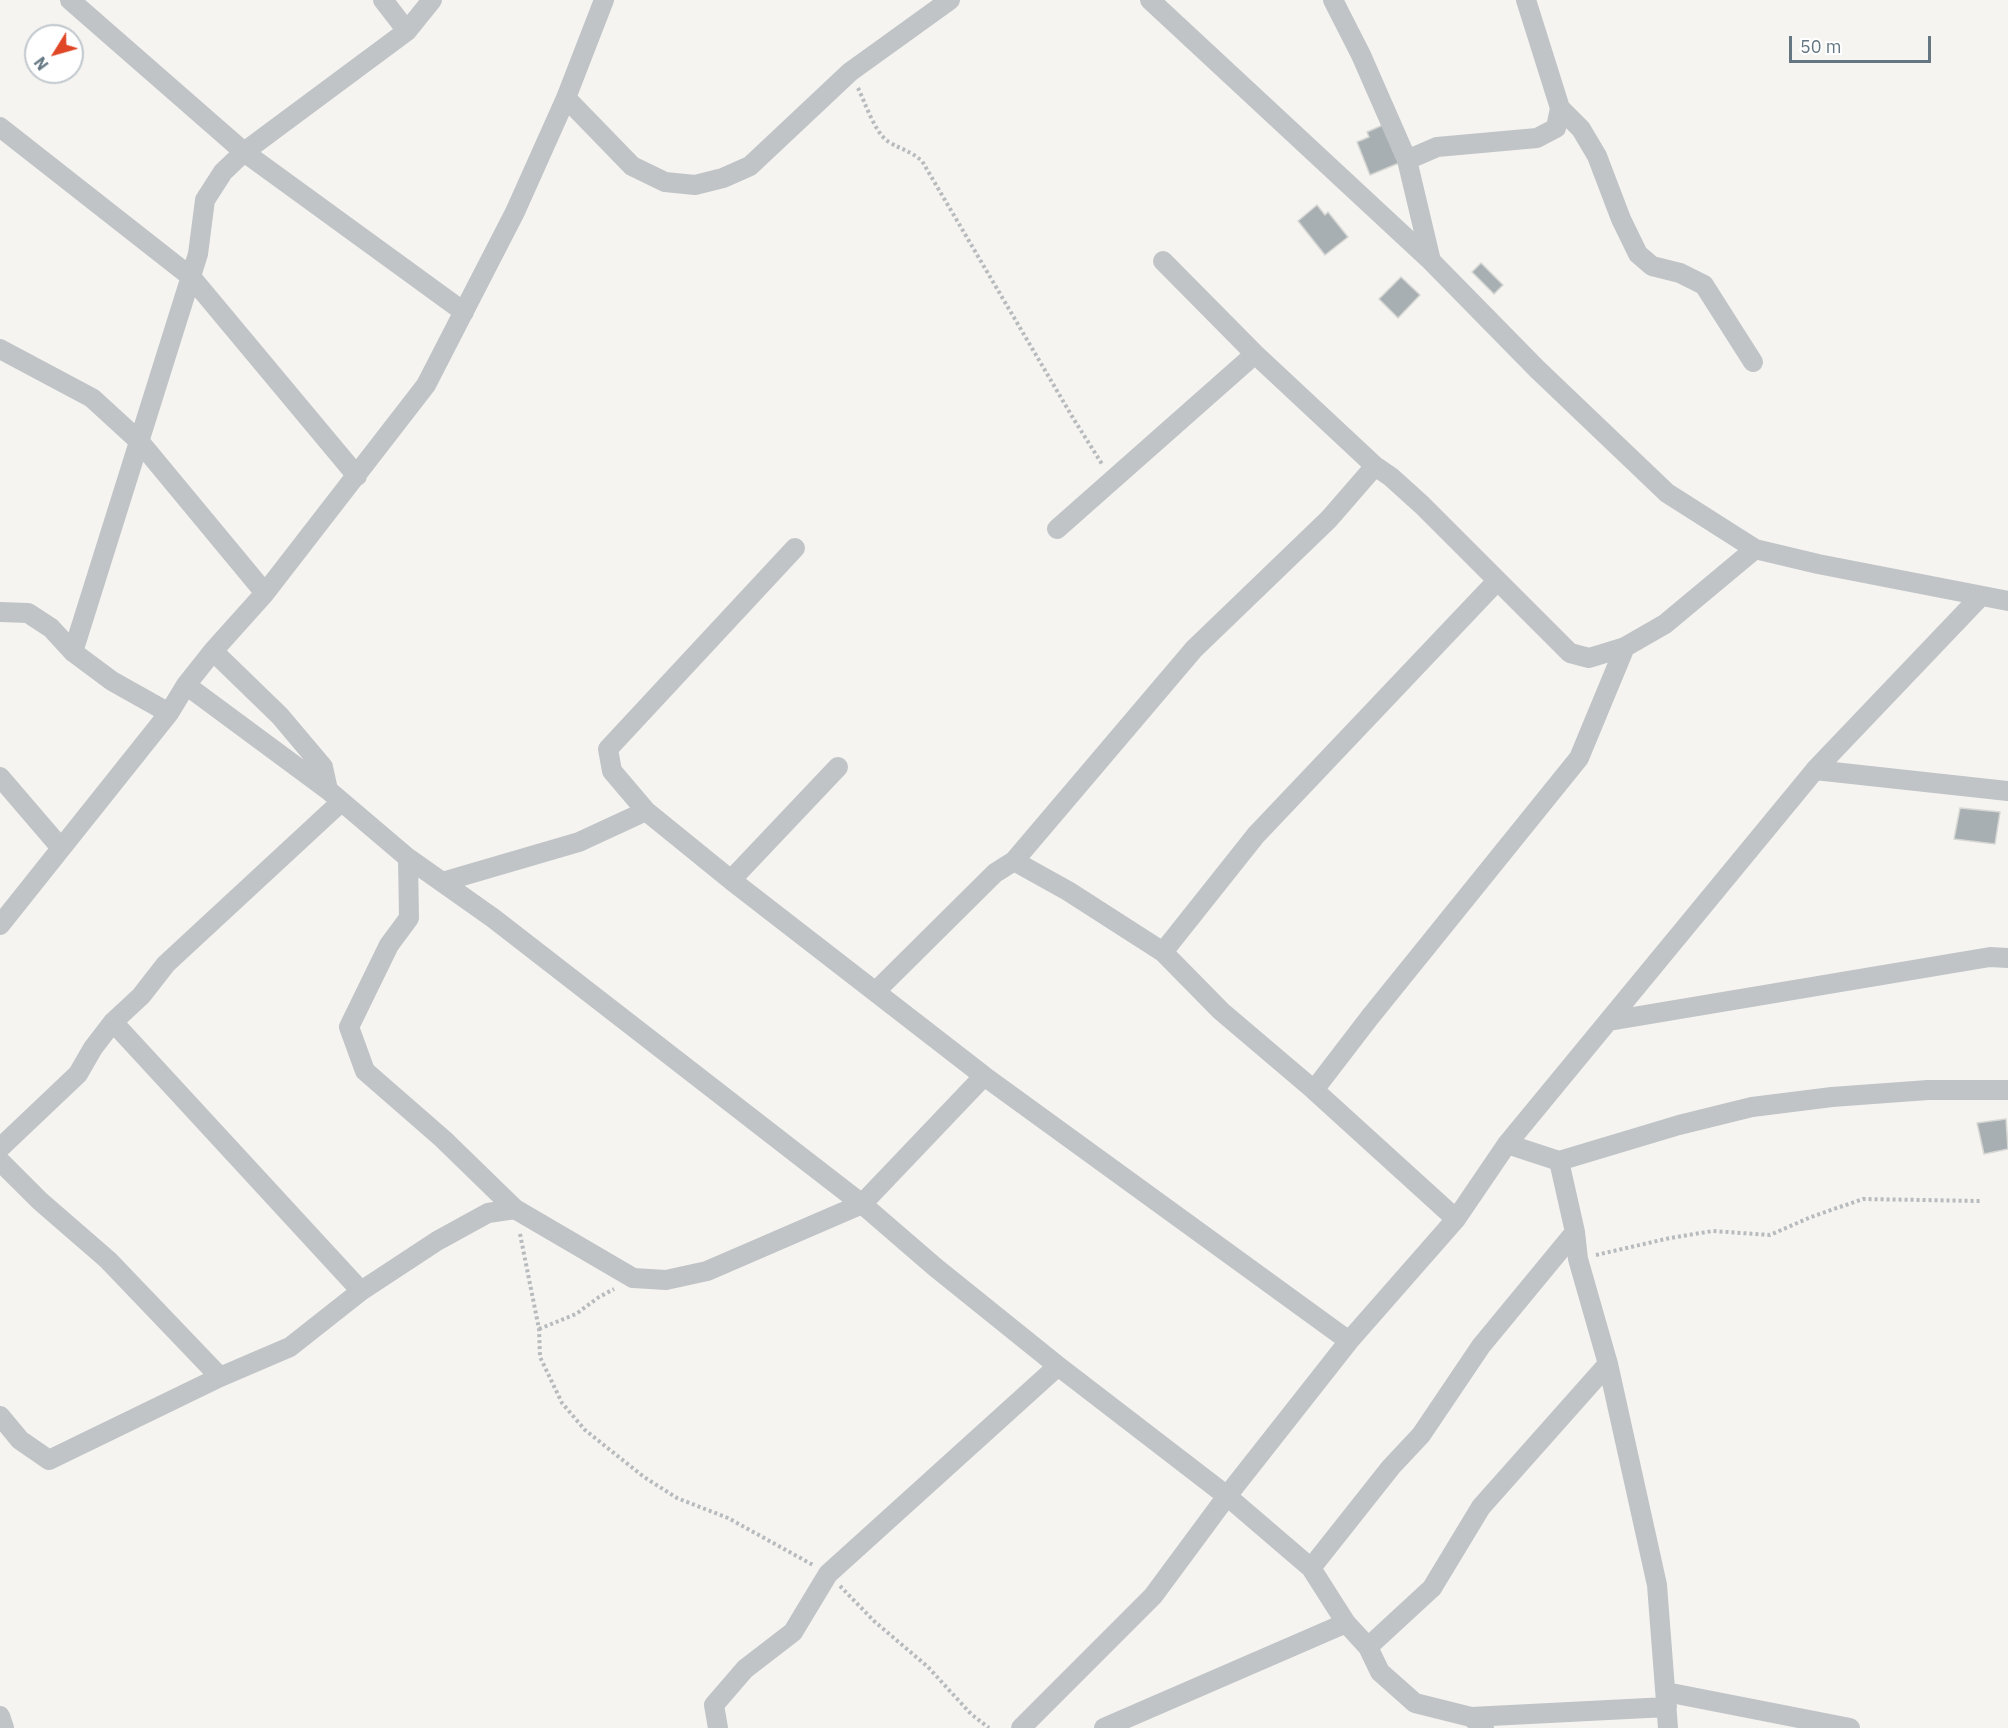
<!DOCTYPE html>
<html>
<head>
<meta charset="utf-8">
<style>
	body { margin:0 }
	#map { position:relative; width:2008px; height:1728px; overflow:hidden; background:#f5f4f1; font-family:"IBM Plex Sans",sans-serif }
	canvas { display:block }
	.north { position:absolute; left:24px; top:24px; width:60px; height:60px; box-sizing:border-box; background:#fff; border:2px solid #c1c8cd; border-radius:50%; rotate:233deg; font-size:16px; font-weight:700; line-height:24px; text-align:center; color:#647681 }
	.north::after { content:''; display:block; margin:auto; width:21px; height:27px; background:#df4726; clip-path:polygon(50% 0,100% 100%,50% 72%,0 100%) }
	.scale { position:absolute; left:1789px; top:36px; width:142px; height:27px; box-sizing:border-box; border:3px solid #647681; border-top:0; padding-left:8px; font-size:18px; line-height:21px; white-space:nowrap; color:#647681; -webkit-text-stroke:4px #fff; paint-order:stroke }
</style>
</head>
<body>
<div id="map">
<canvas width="2008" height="1728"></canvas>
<div class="north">N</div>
<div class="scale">50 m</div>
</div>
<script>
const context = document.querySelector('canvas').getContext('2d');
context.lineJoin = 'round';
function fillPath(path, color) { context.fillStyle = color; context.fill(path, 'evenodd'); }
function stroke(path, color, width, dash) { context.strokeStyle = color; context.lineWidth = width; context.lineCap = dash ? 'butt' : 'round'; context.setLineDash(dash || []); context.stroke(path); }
const building = new Path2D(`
	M1383,125L1399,163L1370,175L1357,142L1369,137L1367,132Z
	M1317,205L1325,215L1328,212L1348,237L1325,255L1298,221Z
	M1481,263L1503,285L1494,294L1472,272Z
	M1401,277L1420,295L1398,318L1379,299Z
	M1960,808L2000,812L1995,844L1954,839Z
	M2006,1119L2008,1149L1984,1154L1977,1123Z`);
fillPath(building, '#a7afb3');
stroke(building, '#d6d6d3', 1.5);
stroke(new Path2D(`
	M858,88C865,102 875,134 889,142C902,150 909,150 922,161L1073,418L1102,464
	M520,1234L539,1329L540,1357L562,1403L585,1430L644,1477L677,1498L728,1518L813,1565
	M1596,1255L1670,1238L1713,1231L1770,1235L1811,1217L1863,1199L1980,1201
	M539,1329L576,1314L599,1297L614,1289
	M840,1586L874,1621L928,1667L971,1714L989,1728`), '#b8bbbd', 4, [3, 3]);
stroke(new Path2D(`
	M70,0L244,152L464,312
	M383,0L407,31
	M1150,0L1431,261L1537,369L1667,493L1755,549L1818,564L2008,601
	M1333,0L1361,55L1407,160
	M566,98L632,166L665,182L695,185L723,178L750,166L850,72L950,0
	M1560,108L1581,129L1597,156L1621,219L1638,254L1652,266L1680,273L1704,285L1753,362
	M0,127L191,277L357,476
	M1163,261L1255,354L1375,466
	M1431,261L1407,160L1437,147L1537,138L1556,128L1560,108L1526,0
	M0,349L92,398L139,441L265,593
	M1057,529L1255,354
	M0,612L28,613L51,628L73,652L112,681L169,713
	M213,651L280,716L323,767L328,790
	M73,652L198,254L205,200L223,172L244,152L407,31L432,0
	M186,685L328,790L408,858L493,918L805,1160L862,1204L935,1267L1058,1366L1227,1496L1311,1568
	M1815,770L2008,791
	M0,777L61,848
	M646,811L612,771L608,749L795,548
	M408,858L409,918L389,945L349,1027L365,1071L443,1139L515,1209L633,1278L666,1280L707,1271L862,1204L984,1076
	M1014,861L1194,649L1329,519L1375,466L1391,477L1422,505L1570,653L1589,658L1625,647L1665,624L1755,549
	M731,880L838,767
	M442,882L579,842L646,811L731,880L984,1076L1349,1341
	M0,925L169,713L186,685L213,651L265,593L426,385L515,212L566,98L604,0
	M1163,952L1256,835L1497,581
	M876,991L995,873L1014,861L1068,891L1163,952L1221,1011L1314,1090L1456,1219
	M1609,1021L1990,957L2008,958
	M113,1022L361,1291
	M1314,1090L1370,1017L1579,758L1625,647
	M1507,1144L1559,1161L1575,1232L1578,1259L1608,1364L1657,1585L1668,1728
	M0,1148L78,1074L93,1048L113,1022L141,996L166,964L341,802
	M0,1161L40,1201L108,1260L220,1377
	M1559,1161L1679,1125L1752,1107L1832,1097L1928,1090H2008
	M0,1416L20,1440L49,1460L220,1377L290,1347L361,1291L437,1241L488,1213L515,1209
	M1368,1647L1432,1588L1481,1507L1608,1364
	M1666,1692L1850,1728
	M0,1716L4,1728
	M1471,1717L1667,1707
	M718,1728L714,1705L745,1669L793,1632L828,1574L1058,1366
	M1021,1728L1153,1596L1227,1496L1349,1341L1456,1219L1507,1144L1815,770L1981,596
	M1104,1728L1346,1623
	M1484,1728L1471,1717L1415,1703L1380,1672L1368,1647L1346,1623L1311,1568L1391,1467L1421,1435L1481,1346L1575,1232`), '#c0c4c7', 20);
</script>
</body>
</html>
